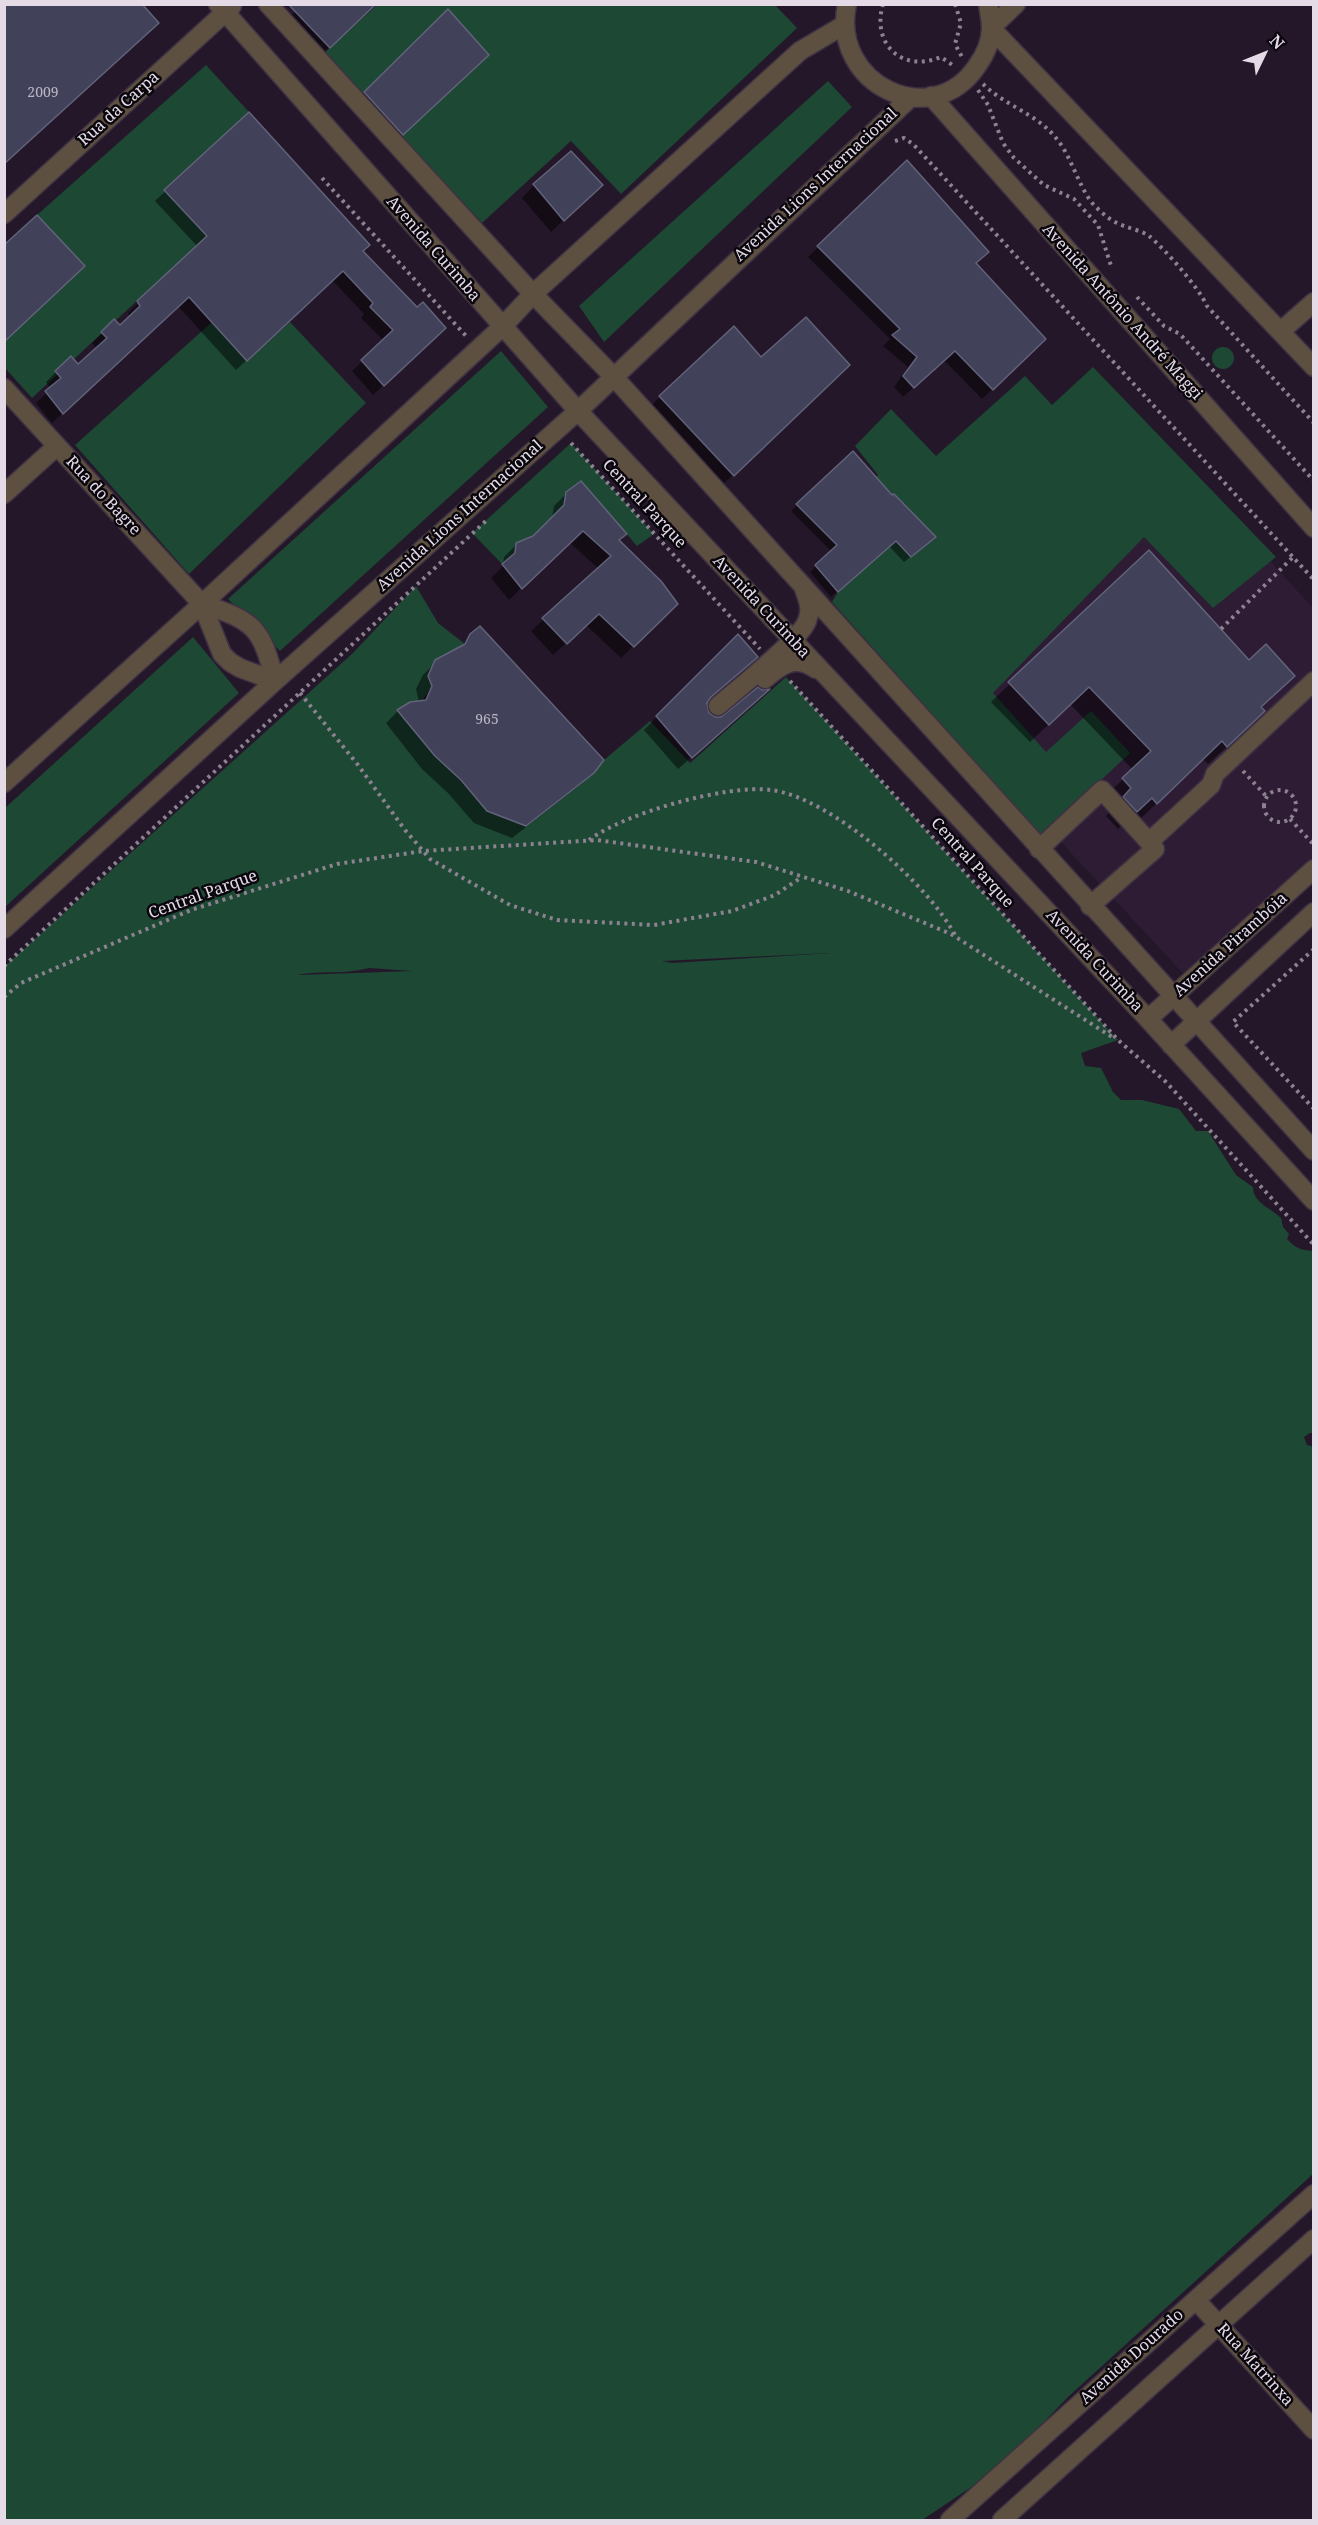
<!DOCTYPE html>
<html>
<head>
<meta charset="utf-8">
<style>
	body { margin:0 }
	#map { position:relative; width:1318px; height:2525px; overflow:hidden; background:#241729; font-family:"Noto Serif",serif }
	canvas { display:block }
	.frame { position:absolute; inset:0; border:6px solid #e4dbe7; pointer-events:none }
	.north { position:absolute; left:1234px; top:24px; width:60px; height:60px; -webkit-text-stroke:4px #0a060d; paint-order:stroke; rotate:47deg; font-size:16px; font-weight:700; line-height:24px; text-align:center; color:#e4dbe7 }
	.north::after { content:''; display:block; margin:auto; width:21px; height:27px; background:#e4dbe7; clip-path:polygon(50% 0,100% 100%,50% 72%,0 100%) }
</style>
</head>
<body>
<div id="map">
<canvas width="1318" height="2525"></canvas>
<div class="frame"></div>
<div class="north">N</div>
</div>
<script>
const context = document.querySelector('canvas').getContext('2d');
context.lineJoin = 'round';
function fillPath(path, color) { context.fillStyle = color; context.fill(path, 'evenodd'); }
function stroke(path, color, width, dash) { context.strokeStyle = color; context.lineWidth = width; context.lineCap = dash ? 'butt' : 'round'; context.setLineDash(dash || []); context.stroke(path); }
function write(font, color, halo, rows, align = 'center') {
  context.font = font + ' "Noto Serif",serif'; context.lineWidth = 5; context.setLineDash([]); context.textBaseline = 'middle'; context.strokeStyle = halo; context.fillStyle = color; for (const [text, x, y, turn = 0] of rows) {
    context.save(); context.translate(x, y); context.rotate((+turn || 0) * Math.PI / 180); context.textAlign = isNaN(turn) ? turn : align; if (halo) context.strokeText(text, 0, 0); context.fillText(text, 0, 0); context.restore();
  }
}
fillPath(new Path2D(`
	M1189,472L1313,608V862L1191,982L934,706Z`), '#2d1c34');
fillPath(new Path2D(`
	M377,5H775L797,28L621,194L571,141L482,223L400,137L489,55L449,10L362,94L324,53Z
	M206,65L249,112L164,190L207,236L32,398L5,368L4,342L82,263L37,215Z
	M828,81L852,107L604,342L579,306Z
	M212,322L247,361L290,322L366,403L189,574L75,445Z
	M1212 358a11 11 0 1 1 22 0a11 11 0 1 1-22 0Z
	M501,351L548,407L280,651L228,599Z
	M1093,367L1276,557L1213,608L1144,537L993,693L1046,752L1091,711L1130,753L1041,836L832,602L838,592L880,555L856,528L901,538L897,542L911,557L936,537L894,494L882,504L866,487L878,475L855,446L891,409L936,456L1025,376L1052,405Z
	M571,443L654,534L637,546L581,481L566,492L564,505L533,536L516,543L515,553L502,564L472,533Z
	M416,586L438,623L465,644L435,660L432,686L422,701L398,710L487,811L526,826L650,721L690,763L786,677L1118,1040L1081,1053L1085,1066L1101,1068L1113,1092L1121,1100H1142L1179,1109L1196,1131H1208L1236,1175L1253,1187C1253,1203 1271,1208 1281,1218L1283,1227L1289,1234L1287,1239C1295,1248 1301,1250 1313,1251V1433H1310L1304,1437L1307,1445L1314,1447L1313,2174L1068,2397L1024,2443L970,2488L922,2520H5L4,967L353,653ZM831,953L672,963L662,961ZM369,968L412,971L297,975C321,970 346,975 369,968Z
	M193,637L239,693L5,907V808Z`), '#1c4834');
fillPath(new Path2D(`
	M303,4H375L317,59L283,24Z
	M448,11L475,67L390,146L352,106Z
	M249,114L434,338L373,395L352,371L384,341L361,318L364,314L332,280L236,370L178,306L52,423L36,403L51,389L46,382L56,372L78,366L97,349L92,343L114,321L120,327L130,317L128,313L198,247L155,201Z
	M907,163L974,264L1044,339L982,399L944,360L903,397L894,387L908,367L883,346L890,339L808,257Z
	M534,185L588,197L551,232L522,198Z
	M761,359L836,377L720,487L647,409L660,397Z
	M567,493L618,541L676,604L621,658L586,625L553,655L531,631L599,569L569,542L509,600L491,578L503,566L504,557L517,544L534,537L552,519L554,506Z
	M797,505L928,543L904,562L889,546L831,597L810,572L832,552L791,511Z
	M1149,552L1260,707L1245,730L1208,764L1203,759L1138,821L1132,815L1118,829L1106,816L1114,807L1104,797L1133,770L1070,704L1030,742L991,702Z
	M480,628L593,772L580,785L512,838L474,823L448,793L422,769L386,723L398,711L419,702L416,689L423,675L436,662L458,649Z
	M738,636L756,657L707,701L708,714L714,718H721L755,701L678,769L644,730Z`), '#0007');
const building = new Path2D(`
	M4,4H142L159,23L4,164Z
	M288,4H376L330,48Z
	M448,9L489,55L403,135L364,92Z
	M249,112L370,245L363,251L417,307L423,302L446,328L384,386L361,360L393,330L370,307L373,303L343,271L247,361L189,297L63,414L45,391L61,378L55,371L71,356L78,364L107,338L101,332L114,319L120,325L140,306L137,301L207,236L164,190Z
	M571,151L603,185L564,221L533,184Z
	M907,160L989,252L976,263L1046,339L993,390L955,351L914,388L903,376L917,357L892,335L900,329L817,246Z
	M37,215L85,266L4,342V245Z
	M806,317L850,365L734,476L659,396L734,326L761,357Z
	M853,451L892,495L894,494L936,537L911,557L896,541L838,592L815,565L837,545L796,504Z
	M581,481L627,534L619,540L661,581L678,604L634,647L599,614L567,644L542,618L611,556L583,531L522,589L502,564L515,553L516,543L533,536L564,505L566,492Z
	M1149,550L1249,660L1266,644L1295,676L1261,707L1265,711L1227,747L1222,741L1157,804L1152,798L1137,812L1123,797L1131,788L1122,778L1151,751L1089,687L1049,725L1008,682Z
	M480,626L604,760L594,773L526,826L487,811L461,780L435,756L397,710L410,702L426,700L432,686L428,676L435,660L465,644L470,634Z
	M738,634L758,657L711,697L707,703L709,713L715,717H721L758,687L762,690L770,689L692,758L656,716Z`);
fillPath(building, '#414259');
stroke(building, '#62637b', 1.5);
const minor = new Path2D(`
	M218,4L578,411L1148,1019L1314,1201
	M268,4L533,294L613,376L1314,1151
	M847,4C830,85 932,133 977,66C985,55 991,41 991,28C991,20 989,12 988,4
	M991,28L1314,367
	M991,28L1016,4
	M931,96L1314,528
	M4,214L232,6
	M1281,331L1314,302
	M4,388L202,604L222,654L230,662L240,668L275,681C261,627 255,621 202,604
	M4,494L57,446
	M765,679C782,664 795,655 816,669
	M718,706C736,690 800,640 807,621C812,609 808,600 804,589
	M4,783L202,604L502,327L533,294L800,51L844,25
	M1149,842L1211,785L1215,774L1314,681
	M1039,849L1102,790L1149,842L1155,849L1090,906
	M4,929L275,681L578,411L911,97
	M1148,1019L1314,869
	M1171,1045L1314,912
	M1196,2300L1314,2430
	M950,2520L1314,2194
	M1002,2520L1314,2239`);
stroke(minor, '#3f3244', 21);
stroke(new Path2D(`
	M883,4C871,45 903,73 941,57L954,66
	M955,4L961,23L955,44L962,57
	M983,84C1005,106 1036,113 1056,138C1073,158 1080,193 1097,208C1105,216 1113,222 1124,226C1132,229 1142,231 1149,236C1165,249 1199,288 1207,306L1314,423
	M978,90L988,105L1003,143L1014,158L1044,185L1074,199L1098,225L1112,269
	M895,141L904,138L913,144L1314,580
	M322,178L467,337
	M1137,297L1164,326L1180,334L1314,481
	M571,443L760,649
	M1221,629L1293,557
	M790,681L1118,1040L1166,1082L1314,1245
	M300,693L358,765L405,830L430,859L510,905L557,920L654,925L732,911L775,895L802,877
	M1243,771L1267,797
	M1264 806a16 16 0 1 1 32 0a16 16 0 1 1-32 0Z
	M1290,819L1314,845
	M589,840C625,813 727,784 771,790C830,797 930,885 956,937
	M1314,949L1233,1022L1314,1109
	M4,966L488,519
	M4,997L21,983L191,910L337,864L423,851L597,840L756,862L848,891L951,934L1112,1037`), '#8c8290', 4, [3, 4.5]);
stroke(minor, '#5d5040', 18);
write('14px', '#bbb5c4', null, [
	["2009",43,93],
	["965",487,720]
]);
write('16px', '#e4dbe7', '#0a060d', [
	["Rua da Carpa",119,109,-42],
	["Avenida Lions Internacional",816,185,-43],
	["Avenida Curimba",433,249,49],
	["Avenida Antônio André Maggi",1122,312,48],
	["Rua do Bagre",103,496,47],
	["Central Parque",644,504,47],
	["Avenida Lions Internacional",460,516,-42],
	["Avenida Curimba",761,607,47],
	["Central Parque",972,863,48],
	["Central Parque",203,895,-20],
	["Avenida Pirambóia",1231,945,-42],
	["Avenida Curimba",1094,961,47],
	["Avenida Dourado",1132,2357,-42],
	["Rua Matrinxa",1255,2365,48]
]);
</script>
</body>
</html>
